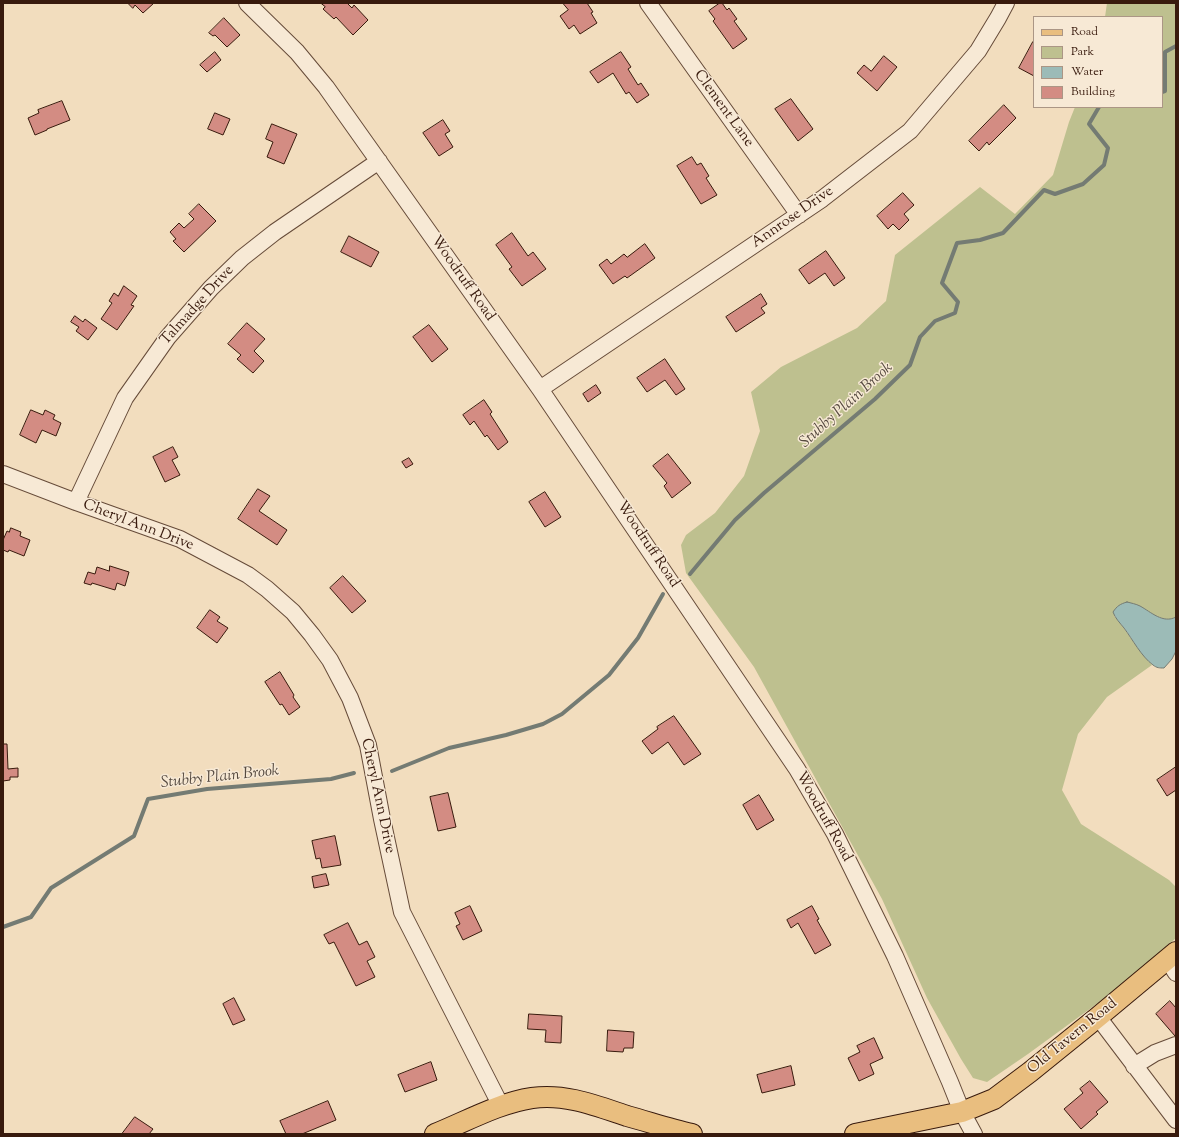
<!DOCTYPE html>
<html>
<head>
<meta charset="utf-8">
<style>
	body { margin:0 }
	#map { position:relative; width:1179px; height:1137px; overflow:hidden; background:#f2ddbe; font-family:"Sorts Mill Goudy",serif }
	canvas { display:block }
	.frame { position:absolute; inset:0; border:4px solid #381a0d; pointer-events:none }
	.legend { position:absolute; left:1033px; top:16px; width:130px; height:92px; box-sizing:border-box; background:#f7e9d5; border:1px solid #ab9685; margin:0; padding:5px 7px; list-style:none; font-size:12px; color:#381a0d }
	.legend li { display:flex; align-items:center; gap:8px; height:20px }
	.legend b { width:20px; border:1px solid #ab9685 }
</style>
</head>
<body>
<div id="map">
<canvas width="1179" height="1137"></canvas>
<div class="frame"></div>
<ul class="legend">
<li><b style="height:5px;background:#e9be7f"></b>Road</li>
<li><b style="height:11px;background:#bec08f"></b>Park</li>
<li><b style="height:11px;background:#9cbbb7"></b>Water</li>
<li><b style="height:11px;background:#d38c83"></b>Building</li>
</ul>
</div>
<script>
const context = document.querySelector('canvas').getContext('2d');
context.lineJoin = 'round';
function fillPath(path, color) { context.fillStyle = color; context.fill(path, 'evenodd'); }
function stroke(path, color, width, dash) { context.strokeStyle = color; context.lineWidth = width; context.lineCap = dash ? 'butt' : 'round'; context.setLineDash(dash || []); context.stroke(path); }
function write(font, color, halo, rows, align = 'center') {
  context.font = font + ' "Sorts Mill Goudy",serif'; context.lineWidth = 3; context.setLineDash([]); context.textBaseline = 'middle'; context.strokeStyle = halo; context.fillStyle = color; for (const [text, x, y, turn = 0] of rows) {
    context.save(); context.translate(x, y); context.rotate((+turn || 0) * Math.PI / 180); context.textAlign = isNaN(turn) ? turn : align; if (halo) context.strokeText(text, 0, 0); context.fillText(text, 0, 0); context.restore();
  }
}
fillPath(new Path2D(`
	M1107,3H1176V617C1164,624 1149,612 1139,606L1114,616L1118,620L1133,641L1152,665L1107,697L1078,734L1062,790L1081,824L1169,880L1176,887V938L1124,984L1028,1054L987,1082L973,1078L961,1059L927,998L882,899L754,667L686,573L681,545L686,535L715,513L744,476L760,431L751,392L781,367L857,328L886,301L895,255L980,187L1015,214L1053,175L1069,122L1075,107H1162V17H1105Z`), '#bec08f');
const water = new Path2D(`
	M1127,602C1131,603 1136,604 1140,606C1151,612 1163,624 1176,617V651L1172,659L1164,668C1159,668 1157,668 1153,665C1141,656 1133,640 1124,628C1120,623 1115,618 1113,612C1117,606 1120,604 1127,602Z`);
fillPath(water, '#9cbbb7');
stroke(water, '#747b73', 1);
stroke(new Path2D(`
	M1162,92L1165,91V52L1176,46
	M690,574L735,520L764,493L875,399L910,365L920,337L935,321L955,313L958,302L942,283L957,243L980,240L1003,233L1044,190L1055,194L1083,184L1104,165L1108,148L1089,124L1099,107
	M392,771L449,748L506,735L543,724L562,714L609,675L638,638L663,594
	M3,927L31,917L51,888L134,836L148,799L207,789L331,779L354,773`), '#747b73', 4);
const building = new Path2D(`
	M128,3H154L143,13L135,5L133,8Z
	M321,3H347L352,8L354,5L368,20L353,35L336,17L334,19L323,9L325,7Z
	M563,3H587L593,12L591,13L597,23L580,34L574,25L569,29L560,16L568,10Z
	M720,3H722L727,10L729,8L737,19L734,21L747,39L733,49L713,21L715,19L709,11Z
	M224,18L240,35L227,47L215,35L213,36L209,33Z
	M1033,42L1034,43V76L1019,68Z
	M215,52L221,60L207,72L200,65Z
	M621,52L631,67L628,69L638,85L641,83L649,95L637,103L629,92L626,94L613,73L598,83L590,72Z
	M884,56L897,67L877,91L857,73L864,65L871,71Z
	M791,99L813,129L798,141L775,109Z
	M62,101L70,120L47,129V130L35,135L28,118L39,113L38,110Z
	M1004,105L1016,118L989,145L987,142L979,151L969,141Z
	M215,113L230,119L223,135L208,129Z
	M443,120L450,131L445,134L453,147L439,156L423,133Z
	M272,124L297,134L284,164L267,157L273,142L266,139Z
	M692,157L697,165L701,163L709,176L706,178L717,195L701,204L677,166Z
	M903,193L914,205L904,214L909,220L899,230L893,224L888,229L877,216Z
	M199,204L216,221L184,252L173,241L176,239L170,232L179,223L184,228L194,219L189,214Z
	M512,233L528,256L533,252L546,269L522,286L509,269L512,267L496,245Z
	M349,236L379,252L371,267L341,252Z
	M645,244L655,258L627,278L625,276L613,284L599,265L607,259L611,264L624,254L627,257Z
	M826,251L845,278L834,286L825,273L809,284L799,270Z
	M124,286L137,296L131,305L134,306L117,330L101,319L112,303L109,301L114,293L118,296Z
	M761,294L767,304L761,308L765,313L736,332L726,317Z
	M75,316L83,322L85,319L97,328L88,340L76,331L79,327L71,322Z
	M247,323L265,339L254,351L264,361L253,373L237,359L241,355L228,344Z
	M429,325L448,349L432,362L413,337Z
	M665,359L685,389L676,395L665,380L647,392L637,378Z
	M596,385L601,393L588,402L583,394Z
	M484,400L492,412L490,414L508,442L498,450L487,435L485,437L474,421L470,425L463,415Z
	M31,410L43,415L45,410L55,415L53,419L61,423L56,436L42,430L36,443L20,435Z
	M173,447L178,457L172,460L180,475L165,482L153,457Z
	M668,454L691,483L672,498L664,486L667,483L653,466Z
	M409,458L413,464L406,468L402,462Z
	M258,489L270,496L259,511L287,530L277,545L238,519Z
	M545,492L561,517L545,527L529,502Z
	M11,528L21,532L20,536L30,540L24,556L9,550L8,552L3,550V540L7,531L9,532Z
	M110,566L129,572L125,586L117,583L115,590L92,583L91,585L84,583L88,572L95,574L97,567L109,571Z
	M343,576L366,601L352,613L330,588Z
	M210,610L220,617L217,621L228,628L217,643L197,628Z
	M280,672L294,695L293,697L300,707L289,715L282,704L280,705L265,682Z
	M674,716L701,754L684,765L668,742L652,754L642,741L658,729L657,727Z
	M3,744H7L8,769L18,768V777H10V780L3,781Z
	M1176,767V790L1167,796L1157,780Z
	M448,793L456,827L438,831L430,797Z
	M759,795L774,820L757,830L743,805Z
	M335,836L341,865L322,868L320,858L316,859L312,841Z
	M326,874L329,885L314,888L312,877Z
	M470,906L482,931L463,940L456,926L460,924L455,913Z
	M812,906L819,919L817,920L831,945L815,954L798,923L791,928L787,920Z
	M348,923L359,945L367,941L375,957L367,961L375,977L356,986L334,942L329,944L324,935Z
	M234,998L245,1020L233,1025L223,1004Z
	M1170,1001L1176,1008V1035L1175,1036L1156,1014Z
	M529,1014L562,1016L561,1043L545,1042L546,1030L528,1029Z
	M608,1030L634,1032L633,1048H624L623,1052L607,1051Z
	M874,1038L883,1058L870,1064L874,1074L859,1081L848,1058L860,1052L857,1046Z
	M431,1062L437,1080L405,1092L398,1075Z
	M791,1066L795,1085L762,1093L757,1075Z
	M1090,1081L1108,1102L1096,1112L1098,1114L1081,1129L1064,1109L1083,1093L1080,1089Z
	M328,1101L336,1120L302,1134H286L280,1121Z
	M135,1117L153,1129L149,1134H122Z`);
fillPath(building, '#d38c83');
stroke(building, '#381a0d', 1);
const minor = new Path2D(`
	M247,3L297,52L326,87L540,389L797,769L835,834L895,956L950,1082L962,1112L974,1134
	M648,3L799,215
	M540,389L822,199L910,131L978,51L998,18L1006,3
	M3,474L76,502L180,539L248,575L267,589L293,612L312,635L330,660L350,698L368,745L382,819L402,912L501,1106
	M76,502L125,398L168,337L211,288L242,258L275,232L379,161
	M1167,959L1176,973
	M1098,1017L1176,1120
	M1134,1066L1155,1053L1176,1045`);
const major = new Path2D(`
	M435,1134C467,1121 499,1103 532,1098C565,1093 597,1106 627,1116C649,1122 670,1129 692,1134
	M855,1134L962,1112L994,1099L1030,1072L1098,1017L1176,952`);
stroke(minor, '#664b39', 18);
stroke(major, '#381a0d', 22);
stroke(minor, '#f7e9d5', 16);
stroke(major, '#e9be7f', 20);
write('15px', '#381a0d', '#f7e9d5', [
	["Clement Lane",723,109,54],
	["Annrose Drive",793,218,-35],
	["Woodruff Road",462,279,55],
	["Talmadge Drive",198,306,-48],
	["Cheryl Ann Drive",138,526,21],
	["Woodruff Road",647,545,56],
	["Cheryl Ann Drive",377,796,78],
	["Woodruff Road",823,817,61],
	["Old Tavern Road",1073,1037,-39]
]);
write('italic 16px', '#564a40', '#f7e9d5', [
	["Stubby Plain Brook",847,406,-42],
	["Stubby Plain Brook",220,778,-6]
]);
</script>
</body>
</html>
